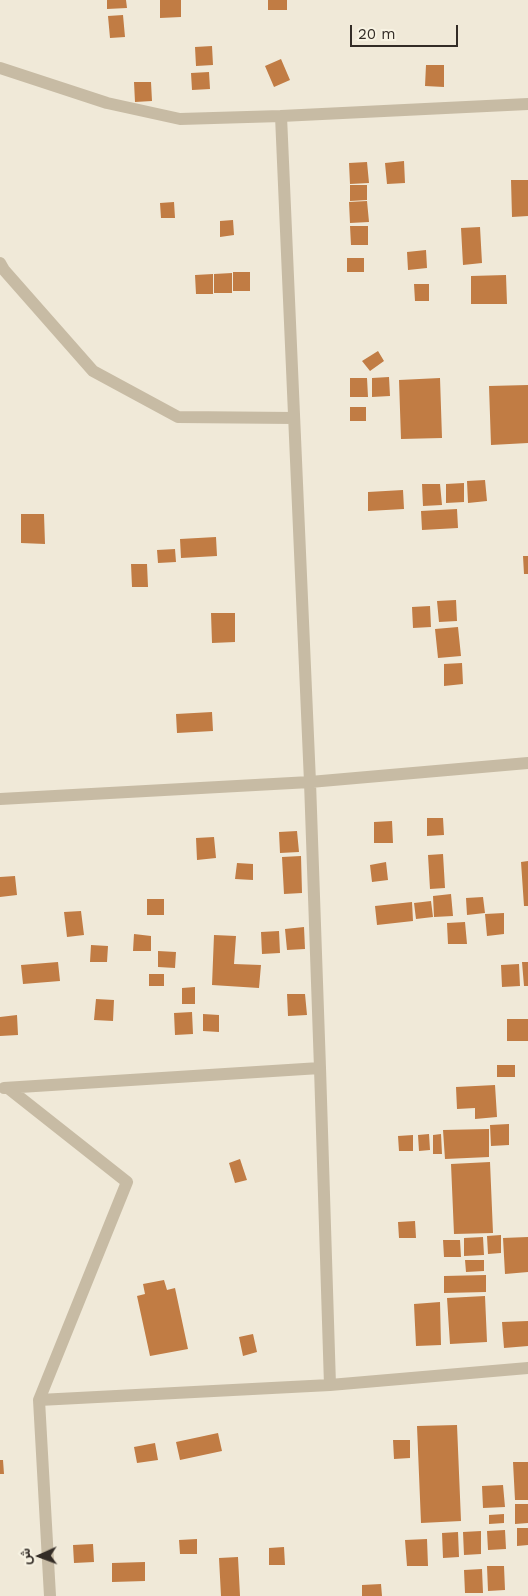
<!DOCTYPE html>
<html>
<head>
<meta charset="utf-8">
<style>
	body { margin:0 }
	#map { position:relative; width:528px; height:1596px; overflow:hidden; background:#f0e9d8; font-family:"Work Sans",Vazirmatn,sans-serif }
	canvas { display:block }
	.north { position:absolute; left:15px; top:1531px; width:50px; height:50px; -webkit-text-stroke:4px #f8f3e3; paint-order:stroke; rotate:268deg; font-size:14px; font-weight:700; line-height:20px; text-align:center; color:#332c26 }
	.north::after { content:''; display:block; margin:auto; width:18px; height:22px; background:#332c26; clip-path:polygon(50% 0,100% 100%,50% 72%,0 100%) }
	.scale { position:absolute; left:350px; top:25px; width:108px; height:22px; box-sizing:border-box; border:2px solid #332c26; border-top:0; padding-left:6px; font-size:15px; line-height:18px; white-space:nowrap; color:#332c26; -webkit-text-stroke:4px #f8f3e3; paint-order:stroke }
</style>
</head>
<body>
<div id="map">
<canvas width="528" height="1596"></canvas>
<div class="north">ش</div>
<div class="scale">20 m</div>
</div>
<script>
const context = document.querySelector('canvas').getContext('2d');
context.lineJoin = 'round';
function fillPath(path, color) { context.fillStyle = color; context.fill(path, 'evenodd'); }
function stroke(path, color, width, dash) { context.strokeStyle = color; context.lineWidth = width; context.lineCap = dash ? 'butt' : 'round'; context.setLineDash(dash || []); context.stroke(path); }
fillPath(new Path2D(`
	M107,0H126L127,8L107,9Z
	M160,0H181V17L160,18Z
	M268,0H287V10H268Z
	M123,15L125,37L110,38L108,16Z
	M212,46L213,65L196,66L195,47Z
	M281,59L290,80L274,87L265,66Z
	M426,65H444V87L425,86Z
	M209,72L210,89L192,90L191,73Z
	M134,82H151L152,101L135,102Z
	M404,161L405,183L387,184L385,163Z
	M367,162L369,183L350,184L349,163Z
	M511,180H528V216L512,217Z
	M350,185H367V200L350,201Z
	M367,201L369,222L350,223L349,202Z
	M174,202L175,218H161L160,203Z
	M233,220L234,235L220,237V221Z
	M350,226H368V245H351Z
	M480,227L482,263L463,265L461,228Z
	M426,250L427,268L408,270L407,252Z
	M347,258H364V272H347Z
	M233,272H250V291H233Z
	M232,273V293H214V274Z
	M213,274V294H196L195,275Z
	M506,275L507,304H471V276Z
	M414,284H429V301H415Z
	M378,351L384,361L370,371L362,361Z
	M389,377L390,396L372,397V378Z
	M350,378H367L368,397H350Z
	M440,378L442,438L401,439L399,380Z
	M528,385V443L491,445L489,386Z
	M350,407H366V421H350Z
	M485,480L487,501L468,503L467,481Z
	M464,483V502L446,503V484Z
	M422,484H440L442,505L423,506Z
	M403,490L404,509L368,511V492Z
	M457,509L458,528L422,530L421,511Z
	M21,514H44L45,544L21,543Z
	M216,537L217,556L181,558L180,539Z
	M175,549L176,562L158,563L157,550Z
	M523,556H528V574H524Z
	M131,564H147L148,587H132Z
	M456,600L457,621L439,622L437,601Z
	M430,606L431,627L413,628L412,607Z
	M211,613H235V642L212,643Z
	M458,627L461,656L438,658L435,629Z
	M462,663L463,684L444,686V664Z
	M212,712L213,731L177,733L176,714Z
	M427,818H443L444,835L427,836Z
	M392,821L393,843H374V822Z
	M297,831L299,852L280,853L279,832Z
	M214,837L216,858L197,860L196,838Z
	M443,854L445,888L430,889L428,855Z
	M301,856L302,893L284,894L282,857Z
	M528,861V906H524L521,862Z
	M386,862L388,880L372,882L370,865Z
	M237,863L253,864V880L235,879Z
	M15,876L17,895L0,897V877Z
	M451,894L453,916L434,917L433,896Z
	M483,897L485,913L467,915L466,898Z
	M147,899H164V915H147Z
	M431,901L433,917L416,919L414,903Z
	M412,902L413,921L377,925L375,906Z
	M81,911L84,935L67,937L64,912Z
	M504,913V934L487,936L485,914Z
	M465,922L467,944H448L447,923Z
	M304,927L305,949L287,950L285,929Z
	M279,931L280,953L262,954L261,932Z
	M134,934L151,936V951H133Z
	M214,935L236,936L234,964L261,965L259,988L212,985Z
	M91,945L108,946L107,962H90Z
	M158,951L176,952L175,968L158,967Z
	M58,962L60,981L23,984L21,965Z
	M522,962H528V986H524Z
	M519,964L520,986L502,987L501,965Z
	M149,974H164V986H149Z
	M195,987V1004H182V988Z
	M287,994H305L307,1015L288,1016Z
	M96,999L114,1000L113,1021L94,1020Z
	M192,1012L193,1034L175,1035L174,1013Z
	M203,1014L219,1015V1032L203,1031Z
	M17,1015L18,1035L0,1036V1017Z
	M507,1019H528V1041H507Z
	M497,1065H515V1077H497Z
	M495,1085L497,1117L475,1119V1108L457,1109L456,1087Z
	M509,1124V1145L491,1146L490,1125Z
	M489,1129V1157L445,1159L443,1130Z
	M429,1134L430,1150L419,1151L418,1135Z
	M441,1134L442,1154H433V1135Z
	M413,1135V1151H399L398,1136Z
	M240,1159L247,1180L235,1183L229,1163Z
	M490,1162L493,1233L454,1234L451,1164Z
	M415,1221L416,1238H399L398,1222Z
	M501,1235V1253L488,1254L487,1236Z
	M483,1237L484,1255L464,1256V1238Z
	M528,1237V1272L505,1274L503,1238Z
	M443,1240H460L461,1257H444Z
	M465,1260H484V1271L466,1272Z
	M486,1275V1292L444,1293V1276Z
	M164,1280L167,1290L175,1288L188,1349L150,1356L137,1296L145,1294L143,1284Z
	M485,1296L487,1342L450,1344L447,1298Z
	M440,1302L441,1345L416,1346L414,1304Z
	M528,1321V1346L504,1348L502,1322Z
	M253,1334L257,1352L243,1356L239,1337Z
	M457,1425L461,1521L421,1523L417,1426Z
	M218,1433L222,1451L180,1460L176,1442Z
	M393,1440H410V1458L394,1459Z
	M155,1443L158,1460L137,1463L134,1447Z
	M0,1460H3L4,1474H0Z
	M513,1462H528V1500H515Z
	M503,1485L505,1507L483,1508L482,1486Z
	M515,1504H528V1523L515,1524Z
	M504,1514V1523L489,1524V1515Z
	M517,1528H528V1545L517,1546Z
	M505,1530L506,1549L488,1550L487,1531Z
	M481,1531V1554L464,1555L463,1532Z
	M458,1532L459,1557L443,1558L442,1533Z
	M197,1539V1554H180L179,1540Z
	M427,1539L428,1566H407L405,1540Z
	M93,1544L94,1562L74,1563L73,1545Z
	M284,1547L285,1565H269V1548Z
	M238,1557L240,1596H221L219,1558Z
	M145,1562V1581L112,1582V1563Z
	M487,1566H504L505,1590L488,1591Z
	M482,1569L483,1593H465L464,1570Z
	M381,1584L382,1596H362V1585Z`), '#c17c44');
stroke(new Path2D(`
	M0,68L107,103L180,119L281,116L528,104
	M281,116L310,782L320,1068L330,1385L528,1368
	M0,263L4,270L93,371L178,417L294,418
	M0,799L310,782L528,763
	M4,1088L320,1068
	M8,1088L127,1182L39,1400L50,1596
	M39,1400L330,1385`), '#c7bba4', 12);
</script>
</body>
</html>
